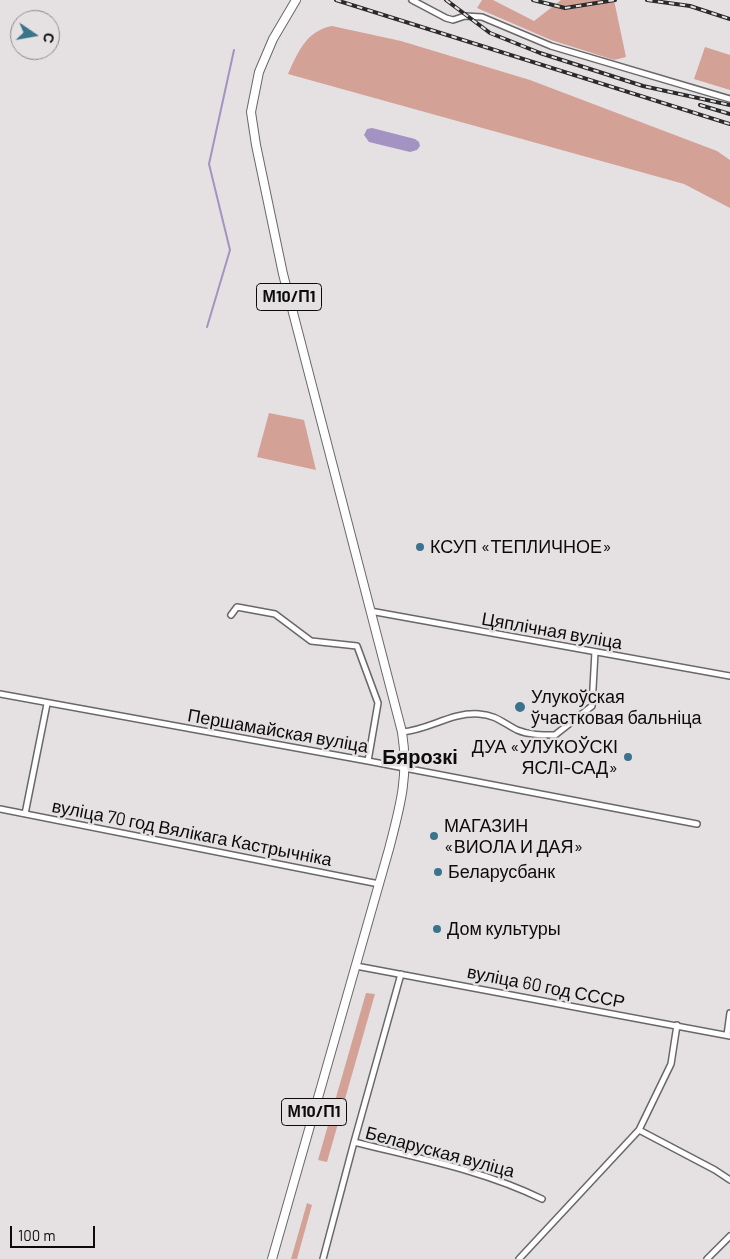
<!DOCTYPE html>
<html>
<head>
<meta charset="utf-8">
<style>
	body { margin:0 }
	#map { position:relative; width:730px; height:1259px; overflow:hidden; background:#e5e1e3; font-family:Barlow,sans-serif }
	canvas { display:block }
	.north { position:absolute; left:10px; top:10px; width:50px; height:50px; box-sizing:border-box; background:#e5e1e3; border:1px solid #8e8b8d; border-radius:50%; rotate:102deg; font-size:14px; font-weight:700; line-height:20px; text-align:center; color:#0c0b0c }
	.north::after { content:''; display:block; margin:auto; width:18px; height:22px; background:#39738c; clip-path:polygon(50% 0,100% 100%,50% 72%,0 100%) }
	.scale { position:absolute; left:10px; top:1226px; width:85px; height:22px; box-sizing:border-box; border:2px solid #0c0b0c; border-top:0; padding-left:6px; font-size:15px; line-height:18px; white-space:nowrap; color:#0c0b0c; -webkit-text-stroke:4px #e5e1e3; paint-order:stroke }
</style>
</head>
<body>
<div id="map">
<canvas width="730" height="1259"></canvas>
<div class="north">С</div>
<div class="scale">100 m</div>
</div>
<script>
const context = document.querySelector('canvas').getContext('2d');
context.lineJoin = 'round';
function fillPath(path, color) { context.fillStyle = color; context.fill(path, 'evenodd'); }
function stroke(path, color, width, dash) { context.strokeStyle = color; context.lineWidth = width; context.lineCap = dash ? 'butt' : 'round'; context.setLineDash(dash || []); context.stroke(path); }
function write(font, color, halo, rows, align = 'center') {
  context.font = font + ' Barlow,sans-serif'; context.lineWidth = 5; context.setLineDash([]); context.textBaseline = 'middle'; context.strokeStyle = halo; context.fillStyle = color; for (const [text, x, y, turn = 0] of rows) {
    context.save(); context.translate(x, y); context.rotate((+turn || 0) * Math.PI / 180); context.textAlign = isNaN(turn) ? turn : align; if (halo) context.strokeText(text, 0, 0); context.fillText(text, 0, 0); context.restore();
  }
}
fillPath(new Path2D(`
	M482,0H493L534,21L561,0H614L626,57L614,60L551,40L477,8Z
	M332,26L401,41L530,80L717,151L730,160V208L684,184L288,74C298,52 306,31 332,26Z
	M705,47L730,55V90L694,79Z
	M269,413L304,420L316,470L257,457Z
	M366,993L375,994L327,1162L318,1160Z
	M307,1203L312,1205L297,1259H291Z`), '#d4a196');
fillPath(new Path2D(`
	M372,128L415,139L419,142L420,146L417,150L410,152L369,142L364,135L367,129Z`), '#a293c2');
stroke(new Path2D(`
	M207,327L230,250L209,164L234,50`), '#a293c2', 2);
const minor = new Path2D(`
	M412,0L446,18L453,20L465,16L482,17L551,46L730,99
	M370,611L730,676
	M231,615L237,607L275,614L311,641L357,646L378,703L368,761
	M0,694L368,761L697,824
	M402,732C429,730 451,712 479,714C496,715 503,723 517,730C529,735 542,735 555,735L592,706L595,652
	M0,809L379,884
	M25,814L47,704
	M356,966L730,1036
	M401,974L354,1142C417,1158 483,1170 542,1199
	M727,1035L730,1013
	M639,1130L715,1170L730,1180
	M323,1259L354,1142
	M519,1259L639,1130L671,1064L677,1025
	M707,1259L730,1236`);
const primary = new Path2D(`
	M272,1259L389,849C400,807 409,776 402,732L283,274L256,145L251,112L259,72L273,39L296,0`);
stroke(minor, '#6a6768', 8);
stroke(primary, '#6a6768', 10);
stroke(minor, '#fff', 5);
stroke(primary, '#fff', 8);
const rail = new Path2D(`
	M336,0L730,124
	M446,0L490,33L540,53L643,86L730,105
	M533,0L565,8L615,0
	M647,0L690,6L730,19
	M700,105L730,114`);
stroke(rail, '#2b2a2b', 4);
stroke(rail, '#e5e1e3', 2, [5.5]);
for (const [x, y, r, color] of [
	[420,547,5,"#39738c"],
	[520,707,6,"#39738c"],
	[628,757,5,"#39738c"],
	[434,836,5,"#39738c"],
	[438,872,5,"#39738c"],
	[437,929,5,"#39738c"]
]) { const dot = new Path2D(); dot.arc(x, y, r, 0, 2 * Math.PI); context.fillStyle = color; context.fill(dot); stroke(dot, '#e5e1e3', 2); }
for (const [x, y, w] of [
	[289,297,65],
	[314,1112,65]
]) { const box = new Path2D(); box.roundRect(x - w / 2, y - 13.5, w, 27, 4); context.fillStyle = '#e5e1e3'; context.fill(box); stroke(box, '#0c0b0c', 1); }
write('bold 16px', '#0c0b0c', null, [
	["М10/П1",289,297],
	["М10/П1",314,1112]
]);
write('18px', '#0c0b0c', '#e5e1e3', [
	["КСУП «ТЕПЛИЧНОЕ»",430,547],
	["Улукоўская",531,697],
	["ўчастковая бальніца",531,718],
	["ДУА «УЛУКОЎСКІ",618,747,"right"],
	["ЯСЛІ-САД»",618,768,"right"],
	["МАГАЗИН",444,826],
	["«ВИОЛА И ДАЯ»",444,847],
	["Беларусбанк",448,872],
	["Дом культуры",447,929]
], 'left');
write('18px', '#0c0b0c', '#e5e1e3', [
	["Цяплічная вуліца",552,631,10],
	["Першамайская вуліца",278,731,10],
	["вуліца 70 год Вялікага Кастрычніка",192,833,11],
	["вуліца 60 год СССР",546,987,11],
	["Беларуская вуліца",440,1152,15]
]);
write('bold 20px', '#0c0b0c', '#e5e1e3', [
	["Бярозкі",420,757]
]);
</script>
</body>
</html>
